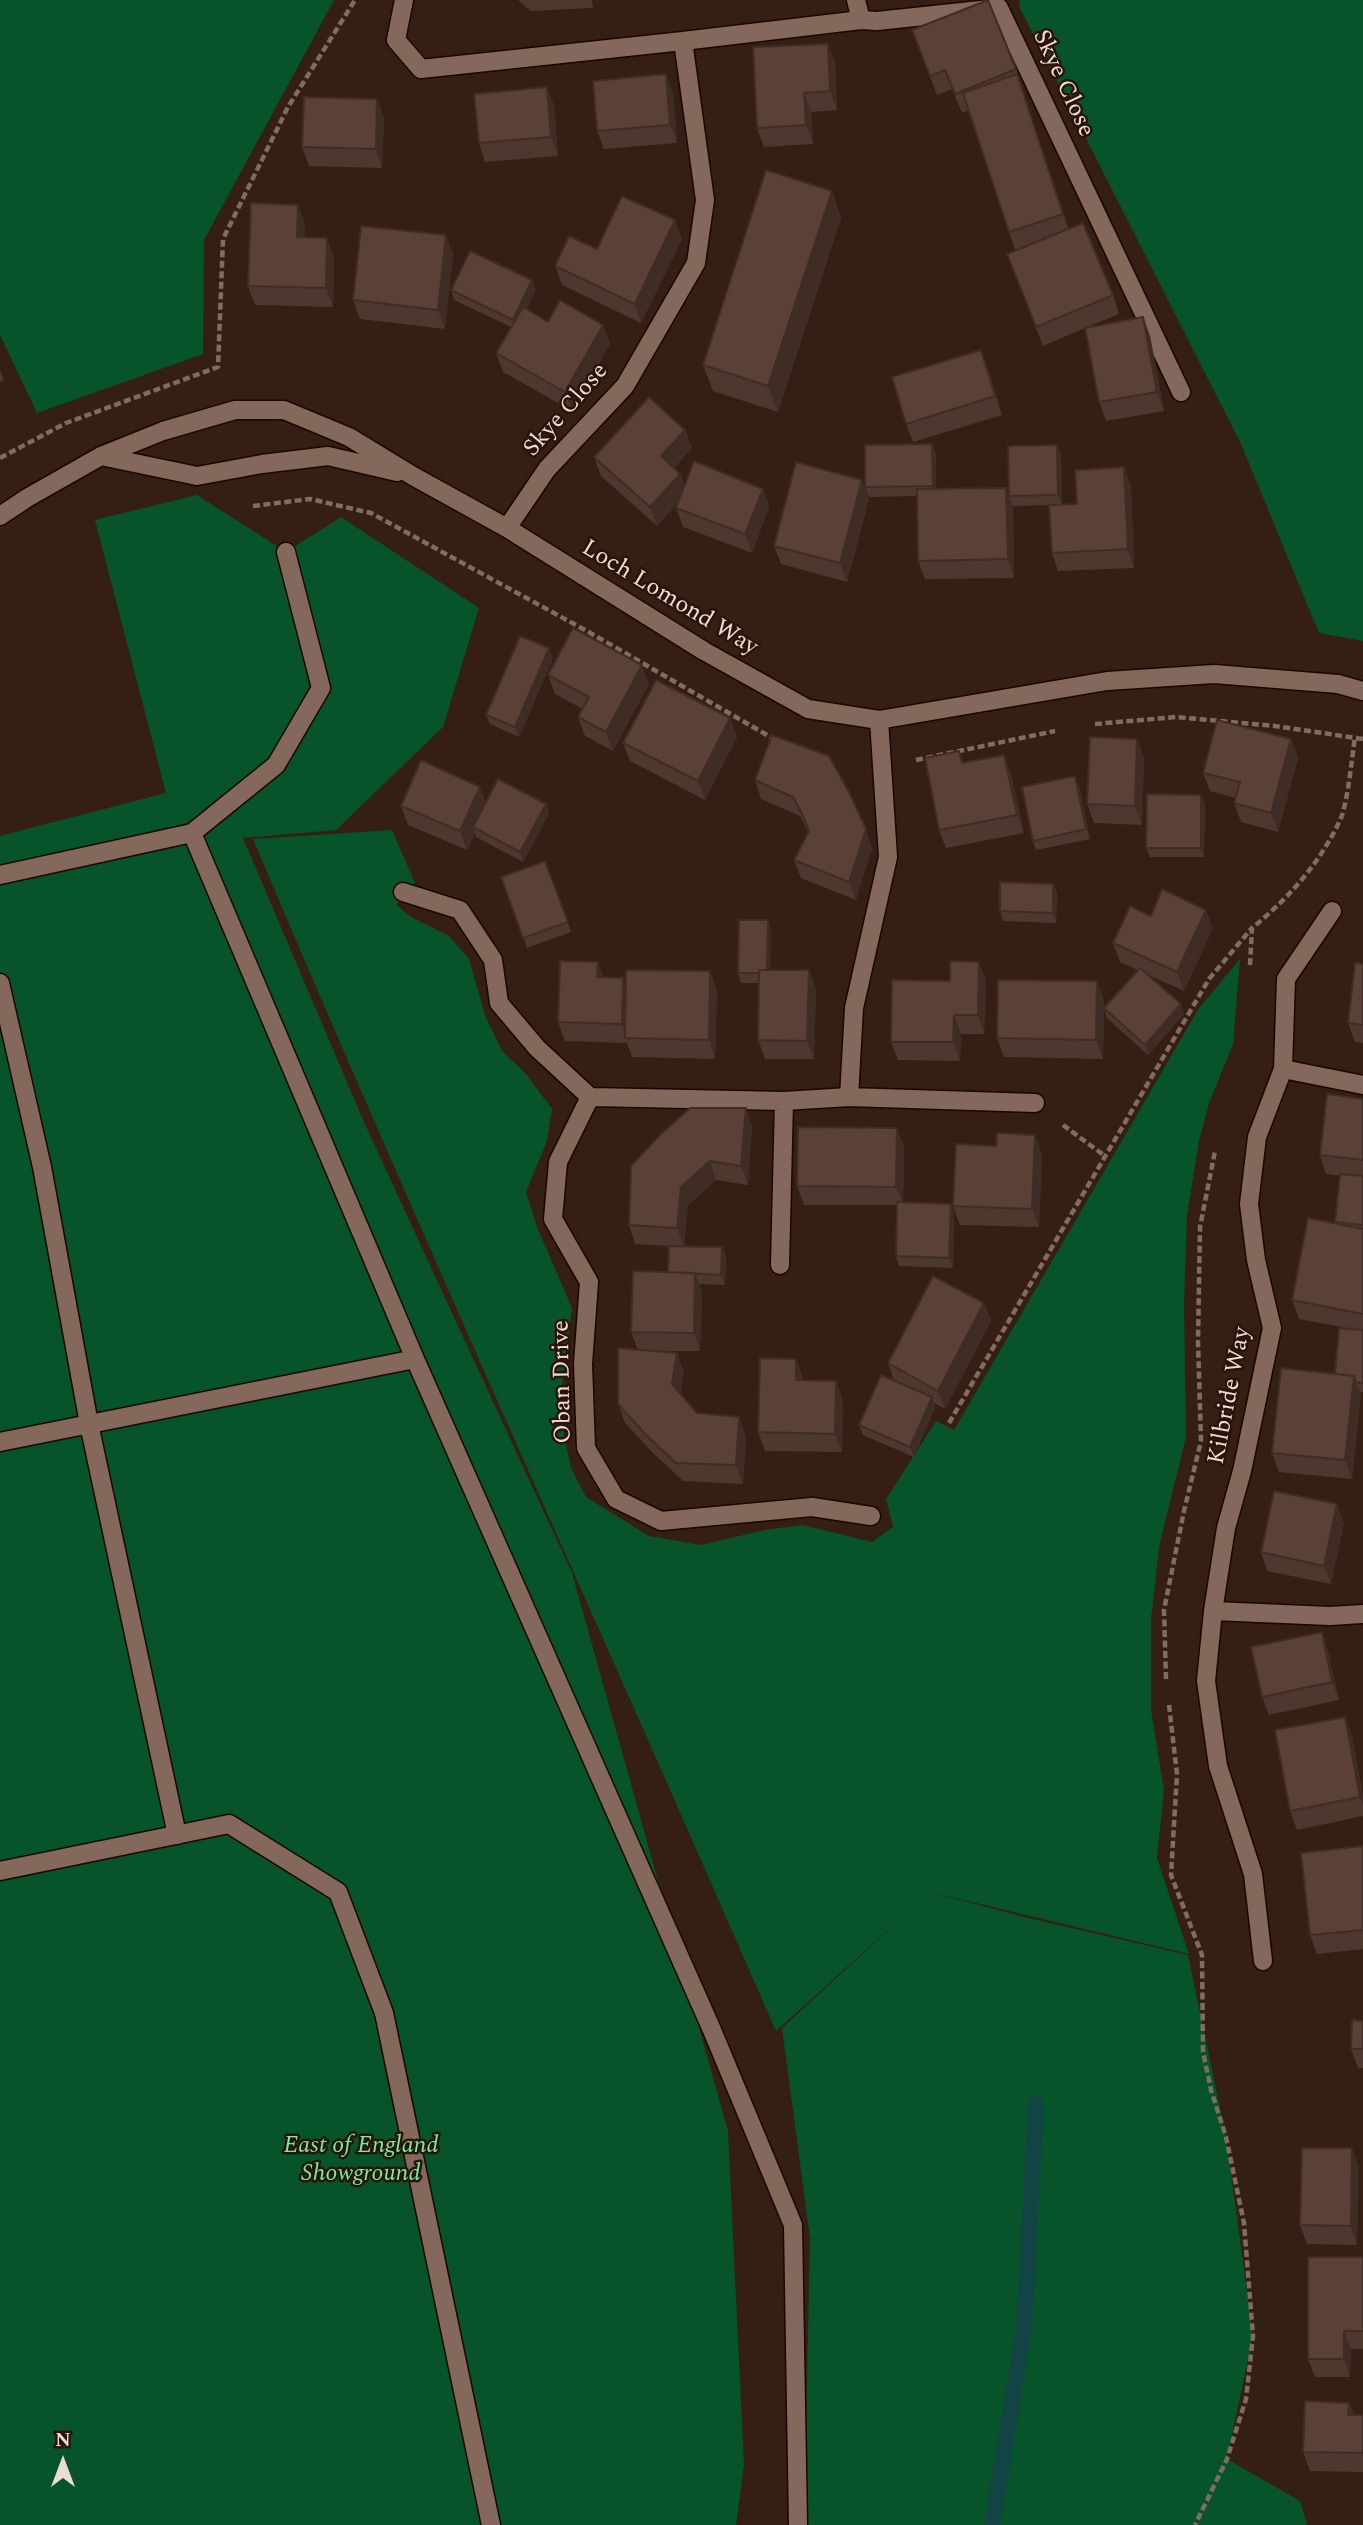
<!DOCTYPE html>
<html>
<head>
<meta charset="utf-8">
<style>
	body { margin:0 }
	#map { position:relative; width:1363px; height:2525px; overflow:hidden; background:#351e13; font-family:Spectral,serif }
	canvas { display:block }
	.north { position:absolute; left:28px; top:2427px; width:70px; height:70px; -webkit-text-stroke:5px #2a140a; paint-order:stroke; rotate:0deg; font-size:19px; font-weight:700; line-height:28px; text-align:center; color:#ecdcd5 }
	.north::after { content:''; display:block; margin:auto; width:24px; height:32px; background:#ecdcd5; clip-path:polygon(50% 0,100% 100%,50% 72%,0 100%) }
</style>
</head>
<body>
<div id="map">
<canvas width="1363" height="2525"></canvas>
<div class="north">N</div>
</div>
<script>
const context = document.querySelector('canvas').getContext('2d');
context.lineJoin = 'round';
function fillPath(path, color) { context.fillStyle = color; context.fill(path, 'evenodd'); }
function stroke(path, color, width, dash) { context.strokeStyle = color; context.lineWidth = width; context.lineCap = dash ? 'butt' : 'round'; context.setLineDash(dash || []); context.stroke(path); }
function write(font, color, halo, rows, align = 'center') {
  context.font = font + ' Spectral,serif'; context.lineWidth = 5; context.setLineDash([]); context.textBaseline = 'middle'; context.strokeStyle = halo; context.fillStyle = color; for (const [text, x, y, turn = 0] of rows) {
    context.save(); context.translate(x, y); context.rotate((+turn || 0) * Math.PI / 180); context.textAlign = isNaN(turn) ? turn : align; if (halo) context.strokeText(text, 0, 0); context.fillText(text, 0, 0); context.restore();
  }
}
fillPath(new Path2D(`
	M0,0H334L204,240L203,354L37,413L0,335Z
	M1020,0H1363V641L1319,633L1241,444L1019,6Z
	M197,495L286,552L341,517L479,608L443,727L336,830L243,838L364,1122L572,1573L728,2131L744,2465L736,2525H0V836L166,793L95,520Z
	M392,830L415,883L396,905L413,918L449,936L469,959L485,1015L502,1051L526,1074L552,1109L547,1141L526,1192L537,1227L572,1308L559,1410L571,1468L586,1497L649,1536L701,1545L765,1530L803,1525L872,1542L893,1527L886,1499L936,1421L954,1430L1199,1008L1240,959L1233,1044L1209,1103L1199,1141L1187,1215L1184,1303L1186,1437L1159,1547L1151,1620V1710L1164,1790L1157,1858L1189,1954L930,1892L1028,1918L1188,1955L1226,2137L1253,2336L1227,2459L1300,2501L1307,2525H804L810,2238L782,2028L916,1905L776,2031C603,1633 422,1239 253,839Z`), '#08542a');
stroke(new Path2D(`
	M992,2525L1024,2329L1036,2104`), '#134445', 16);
const minor = new Path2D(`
	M404,0L396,40L421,69L683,41
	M856,0L861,20
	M101,456L197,476L262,464L328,456L397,472
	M0,516L27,498L101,456L163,431L235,410H284L349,437L413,476L507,528L704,651L808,709L879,720L1107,681L1214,674L1338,684L1363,691
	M507,528L547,469L625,386L696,263L705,200L683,41L861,20L877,21L999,8L1181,392
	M192,833L276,765L321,688L286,552
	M0,875L192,833L415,1359L712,2030L793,2225L798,2525
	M403,892L460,910L493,960L499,1003L537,1048L590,1097L784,1101L849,1097L854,1008L888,857L879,720
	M1332,911L1286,979L1283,1069L1363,1085
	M0,983L42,1167L89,1424L177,1835
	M590,1097L558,1162L553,1219L589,1282L583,1364L586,1448L616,1499L661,1521L812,1507L871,1516
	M849,1097L1035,1103
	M780,1265L784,1101
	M0,1442L415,1359
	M1213,1611L1226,1528L1242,1471L1272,1328L1256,1260L1249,1204L1257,1137L1283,1069
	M0,1871L229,1824L338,1892L384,2013L491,2525
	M1263,1961L1253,1874L1218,1766L1206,1681L1213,1611L1330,1616L1363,1614`);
stroke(minor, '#1b0701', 21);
stroke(new Path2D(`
	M0,458L66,423L218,367L223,239L288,107L355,0
	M253,506L310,499L371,513L585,630L774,739
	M1095,724L1176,717L1275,726L1363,739
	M916,760L1055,731
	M1250,965L1252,928C1289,898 1321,862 1341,818C1348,800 1352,757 1355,737
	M1063,1125L1105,1156
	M949,1423L1209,979L1252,928
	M1166,1679L1164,1610L1184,1511L1201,1441L1198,1341L1200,1227L1215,1151
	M1169,1705L1177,1774L1171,1875L1202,1955L1203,2052L1211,2090L1226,2137L1244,2223L1253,2336L1246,2399L1227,2459L1195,2525`), '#806c63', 4.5, [7, 3.5]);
stroke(minor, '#84685c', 18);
fillPath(new Path2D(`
	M518,0H592L593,8L531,11Z
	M912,30L1016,69L1069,229L1113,295L1119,314L1087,327L1143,317L1150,336L1164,411L1106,421L1099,402L1085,328L1043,346L1007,254L1015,250L969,110L962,113L952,89L937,95Z
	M835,62L837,110L811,112L813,144L764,147L757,128Z
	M673,93L677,143L604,149L597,131Z
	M377,99L384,118L382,168L309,166L302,147Z
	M554,105L558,156L485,162L479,143Z
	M832,191L841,218L778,412L713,391L703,365Z
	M305,223L304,237L334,257L333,307L255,305L248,286Z
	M446,235L453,254L445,329L360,319L353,300Z
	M682,239L641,323L562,285L555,266L597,249Z
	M451,290H536L526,310L548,322L603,325L610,344L572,411L503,372L496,353L511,327L454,300Z
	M988,368L1002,415L913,442L906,424Z
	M0,370L4,380L0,382Z
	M685,430L692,448L674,468L680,474L685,486L763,489L769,507L752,553L683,527L676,508L678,502L657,526L601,476L594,457Z
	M932,444L936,454V488H1006L1013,506L1014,578L925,579L918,561L917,496L869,497L865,487Z
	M1057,445L1061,455L1062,505L1013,506L1009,496Z
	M1124,467L1131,486L1134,568L1058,571L1052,553L1077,504Z
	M869,499L847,582L781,564L774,546Z
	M553,658L519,737L490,724L486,715Z
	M548,675L649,684L613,751L585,736L578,717L583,709L555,694Z
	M730,718L737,737L705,800L630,761L623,743Z
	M772,735L872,848L856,900L801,878L794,860L808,832L800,816L761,799L755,780Z
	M1137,739L1144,758L1142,825L1094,823L1087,804Z
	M1291,739L1298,758L1278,832L1241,822L1234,803L1236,798L1210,791L1203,773Z
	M959,751L963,763L1004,755L1011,774L1024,833L946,848L939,830Z
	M1079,786L1090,839L1036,850L1033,841Z
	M486,802L546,804L549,814L523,862L476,837L475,833L467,850L408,825L401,806Z
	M1205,804L1204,857H1150L1146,848Z
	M545,861L571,932L527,948L501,877Z
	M1053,884L1057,893L1056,923L1003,921L1000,911Z
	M1151,916L1213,928L1184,991L1146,974L1184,1014L1148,1055L1107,1018L1104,1009L1103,1059L1004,1057L997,1038L1104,1000V1008L1138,970L1120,962L1113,943Z
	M771,929L770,970H809L816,989L814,1059H765L758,1040L759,983H741L738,973Z
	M598,962L603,978L626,986L717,990L715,1059L632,1057L627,1043L565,1041L558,1022Z
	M979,962L986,980L984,1034H961L960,1061L898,1060L891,1042L950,981Z
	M1363,964V1043L1355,1042L1348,1023Z
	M1363,1099V1392H1360L1361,1394L1352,1479L1279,1472L1272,1453L1335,1374L1347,1328L1299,1319L1292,1300L1336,1223L1340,1176L1326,1174L1320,1155Z
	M752,1126L748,1185L716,1180L688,1205L684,1246L722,1247L726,1256L725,1285L699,1284L702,1292L700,1351H647L684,1372L680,1394L697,1413L746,1436L743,1484L683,1481L652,1452L625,1423L618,1404L638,1350L631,1332L668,1272L669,1246L635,1244L629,1225Z
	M904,1147L903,1202L951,1204L954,1213L953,1268L899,1266L896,1256L897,1205H804L797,1186Z
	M1042,1154L1039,1227L960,1225L953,1206Z
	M984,1303L991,1321L945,1409L934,1403L935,1407L914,1457L863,1435L859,1425L894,1381L888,1363Z
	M803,1378V1380L836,1381L843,1400L842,1452L765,1451L758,1432Z
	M1344,1523L1331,1584L1267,1571L1261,1552Z
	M1322,1632L1328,1651L1339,1700L1269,1715L1262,1697Z
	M1345,1717L1352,1736L1363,1797V1816L1297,1830L1290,1811Z
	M1363,1846V1949L1317,1954L1310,1935Z
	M1363,2021V2068H1358L1351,2049Z
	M1359,2166L1357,2245L1307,2244L1300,2225Z
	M1363,2257V2349H1351L1350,2377H1315L1308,2359Z
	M1349,2403L1354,2415H1363V2472L1310,2471L1303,2452Z`), '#4d372e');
fillPath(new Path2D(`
	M828,44L835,62L837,110L830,91Z
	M666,74L673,93L677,143L670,125Z
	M1017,74L1024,93L1070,233L1063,214Z
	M547,87L554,105L558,156L551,137Z
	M804,93L811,112L813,144L806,125Z
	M377,99L384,118L382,168L376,149Z
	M832,191L841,218L778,412L768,386Z
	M298,205L305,223L304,256L297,237Z
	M675,220L682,239L641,323L635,304Z
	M446,235L453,254L445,329L438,310Z
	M327,238L334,257L333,307L326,288Z
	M532,280L536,290L516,330L513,320Z
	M1143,317L1150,336L1164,411L1157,392Z
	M603,325L610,344L572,411L565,392Z
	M981,350L988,368L1002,415L995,396Z
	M685,430L692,448L668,475L661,456Z
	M932,444L936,454V496L933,486Z
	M1057,445L1061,455L1062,505L1058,495Z
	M1124,467L1131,486L1134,568L1128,549Z
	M680,474L687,492L657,526L650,507Z
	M862,480L869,499L847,582L840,563Z
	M1006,488L1013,506L1014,578L1008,559Z
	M763,489L769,507L752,553L745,534Z
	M549,648L553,658L519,737L515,727Z
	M642,665L649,684L613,751L606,732Z
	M730,718L737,737L705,800L698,781Z
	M1137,739L1144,758L1142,825L1135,806Z
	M1291,739L1298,758L1278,832L1271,813Z
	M1004,755L1011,774L1024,833L1017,815Z
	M1075,776L1079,786L1090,839L1086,829Z
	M480,787L487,805L473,827L475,833L467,850L460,831Z
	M1201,795L1205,804L1204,857L1201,848Z
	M546,804L549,814L523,862L520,852Z
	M866,829L872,848L856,900L849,882Z
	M1053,884L1057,893L1056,923L1053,913Z
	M1206,910L1213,928L1184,991L1177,972Z
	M768,920L771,929L770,983L766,973Z
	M598,962L604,980L597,977Z
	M979,962L986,980L984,1034L978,1015Z
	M809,970L816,989L814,1059L807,1041Z
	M710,971L717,990L715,1059L709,1040Z
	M623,978L630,997L627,1038L622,1024Z
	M1097,981L1104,1000L1103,1059L1096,1040Z
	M1181,1004L1184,1014L1148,1055L1145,1045Z
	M954,1015L961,1034L960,1061L953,1042Z
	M746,1108L752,1126L748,1185L741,1166Z
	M897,1128L904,1147L903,1205L896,1187Z
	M1035,1135L1042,1154L1039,1227L1032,1209Z
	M710,1161L716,1180L688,1205L684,1247L677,1228L681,1187Z
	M951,1204L954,1213L953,1268L949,1258Z
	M722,1247L726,1256L725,1285L721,1275Z
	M695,1273L702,1292L700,1351L694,1333Z
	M984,1303L991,1321L945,1409L938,1391Z
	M677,1353L684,1372L678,1403L672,1384Z
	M796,1359L803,1378V1399L796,1380Z
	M1354,1376L1361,1394L1352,1479L1345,1460Z
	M836,1381L843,1400L842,1452L835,1434Z
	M932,1397L935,1407L914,1457L910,1447Z
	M739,1417L746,1436L743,1484L736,1465Z
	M1337,1504L1344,1523L1331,1584L1324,1566Z
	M1322,1632L1328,1651L1339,1700L1332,1682Z
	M1345,1717L1352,1736L1363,1797V1806L1360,1797Z
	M1352,2148L1359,2166L1357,2245L1351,2226Z
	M1344,2331L1351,2349L1350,2377L1344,2359Z
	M1349,2403L1356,2421L1348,2415Z`), '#3f2d25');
const building = new Path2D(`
	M988,0L1016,69L955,94L945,70L930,76L912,30Z
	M828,44L830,91L804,93L806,125L757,128L753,47Z
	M666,74L670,125L597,131L593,81Z
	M1017,74L1063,214L1009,232L963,93Z
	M547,87L551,137L479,143L474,94Z
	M304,97L377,99L376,149L302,147Z
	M766,170L832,191L768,386L703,365Z
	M622,196L675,220L635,304L555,266L569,236L597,249Z
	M251,203L298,205L297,237L327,238L326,288L248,286Z
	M1083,223L1113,295L1036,327L1007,254Z
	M361,226L446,235L438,310L353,300Z
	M470,251L532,280L513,320L451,290Z
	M560,300L603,325L565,392L496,353L523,307L548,322Z
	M1143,317L1157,392L1099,402L1085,328Z
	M981,350L995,396L906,424L892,377Z
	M649,397L685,430L661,456L680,474L650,507L594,457Z
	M932,444L933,486L865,487V445Z
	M1057,445L1058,495L1009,496L1008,446Z
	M694,461L763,489L745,534L676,508Z
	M796,462L862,480L840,563L774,546Z
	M1124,467L1128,549L1052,553L1049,505L1077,504L1075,470Z
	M1006,488L1008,559L918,561L917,489Z
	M573,628L642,665L606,732L578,717L589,697L548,675Z
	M520,636L549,648L515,727L486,715Z
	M656,680L730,718L698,781L623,743Z
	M1217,720L1291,739L1271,813L1234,803L1240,782L1203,773Z
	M772,735L829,756L849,792L866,829L849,882L794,860L809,831L802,814L793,797L755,780Z
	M1090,737L1137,739L1135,806L1087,804Z
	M959,751L962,763L1004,755L1017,815L939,830L925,758Z
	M421,760L480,787L460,831L401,806Z
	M1075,776L1086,829L1033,841L1022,787Z
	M498,779L546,804L520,852L473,827Z
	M1147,794L1201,795V848H1146Z
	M545,861L568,922L523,938L501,877Z
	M1000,882L1053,884V913L1000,911Z
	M1162,889L1206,910L1177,972L1113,943L1130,906L1151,916Z
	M739,920H768L767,970H759V973H738Z
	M560,961L598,962L597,977L623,978L622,1024L558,1022Z
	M950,961L979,962L978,1015H954L953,1042H891L892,980L950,981Z
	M1355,963L1363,964V1025L1348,1023Z
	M1140,968L1181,1004L1145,1045L1104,1008Z
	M626,970L710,971L709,1040L625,1038Z
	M759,970H809L807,1041L758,1040Z
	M998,980L1097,981L1096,1040L997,1038Z
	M1327,1094L1363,1099V1160L1320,1155Z
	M690,1108H746L741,1166L710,1161L681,1187L677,1228L629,1225L631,1166L660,1135Z
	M798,1127L897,1128L896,1187L797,1186Z
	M997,1133L1035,1135L1032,1209L953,1206L956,1144L996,1146Z
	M1340,1174L1363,1176V1225L1335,1222Z
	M897,1202L951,1204L949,1258L896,1256Z
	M1308,1218L1363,1229V1314L1292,1300Z
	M669,1246L722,1247L721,1275L668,1272Z
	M633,1271L695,1273L694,1333L631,1332Z
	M933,1276L984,1303L938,1391L888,1363Z
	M1339,1328L1363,1330V1383L1356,1382L1354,1376L1335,1374Z
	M618,1348L677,1353L672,1384L697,1413L739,1417L736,1465L676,1463L645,1434L618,1404Z
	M760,1358L796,1359V1380L836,1381L835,1434L758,1432Z
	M1281,1368L1354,1376L1345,1460L1272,1453Z
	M881,1375L932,1397L910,1447L859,1425Z
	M1274,1491L1337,1504L1324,1566L1261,1552Z
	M1322,1632L1332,1682L1262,1697L1251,1647Z
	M1345,1717L1360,1797L1290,1811L1275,1730Z
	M1363,1846V1930L1310,1935L1301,1853Z
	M1352,2020L1363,2021V2049H1351Z
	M1302,2148H1352L1351,2226L1300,2225Z
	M1308,2257H1363V2331H1344V2359H1308Z
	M1305,2401L1349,2403L1348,2415H1363V2453L1303,2452Z`);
fillPath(building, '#5a4035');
stroke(building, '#3f2d25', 2);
write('24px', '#ecdcd5', '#2a140a', [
	["Skye Close",1062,84,65],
	["Skye Close",567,411,-49],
	["Loch Lomond Way",669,599,31],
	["Oban Drive",564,1382,-91],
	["Kilbride Way",1231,1396,-79]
]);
write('italic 24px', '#75ee9d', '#2a140a', [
	["East of England",361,2147],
	["Showground",361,2175]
]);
</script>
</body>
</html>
